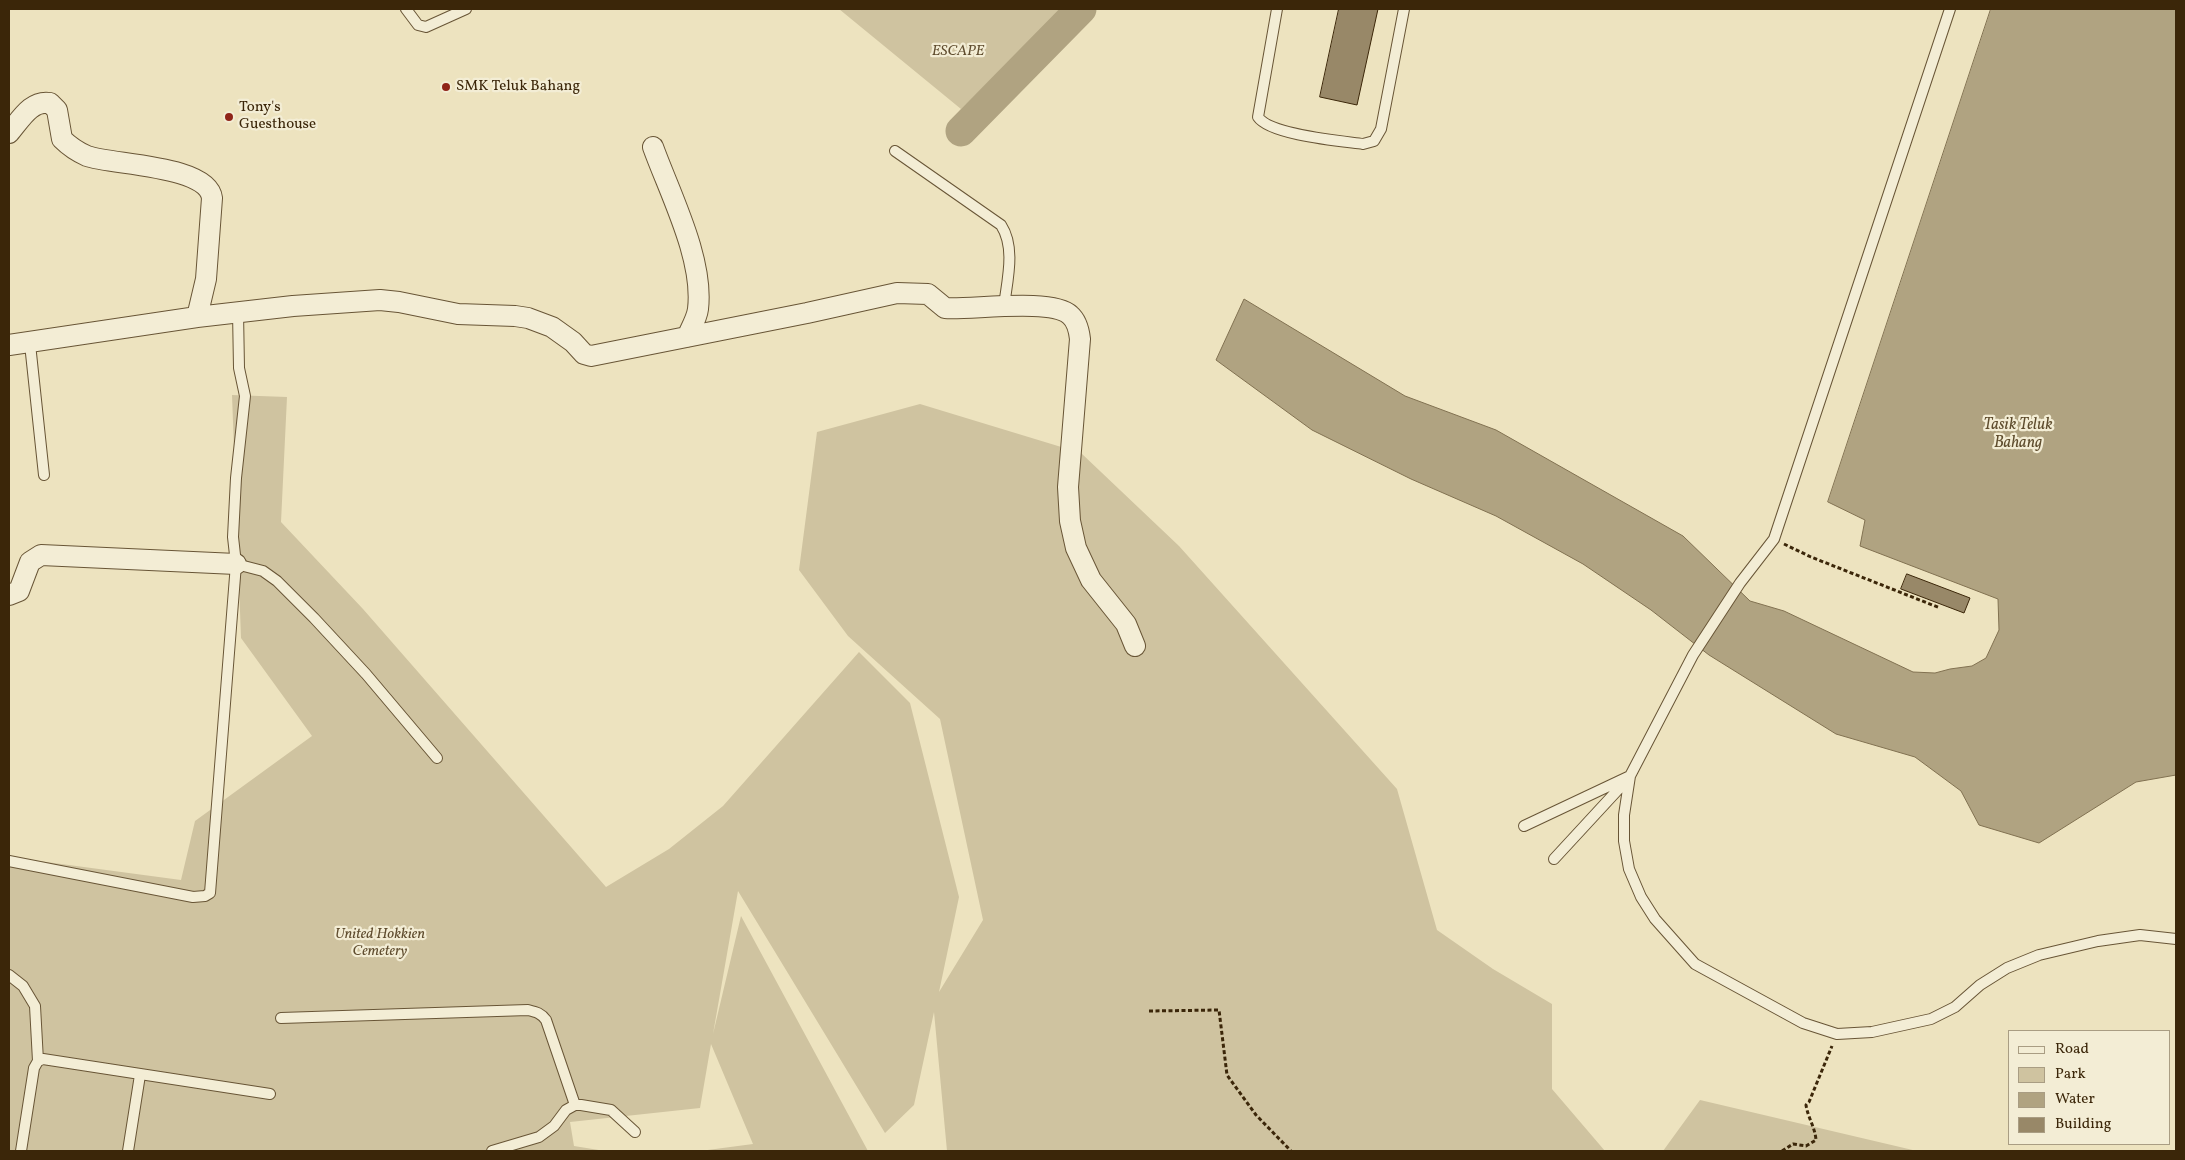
<!DOCTYPE html>
<html>
<head>
<meta charset="utf-8">
<style>
	body { margin:0 }
	#map { position:relative; width:2185px; height:1160px; overflow:hidden; background:#ede3bf; font-family:Vollkorn,serif }
	canvas { display:block }
	.frame { position:absolute; inset:0; border:10px solid #3b2609; pointer-events:none }
	.legend { position:absolute; left:2008px; top:1030px; width:162px; height:115px; box-sizing:border-box; background:#f3edd5; border:1px solid #a99d83; margin:0; padding:6px 9px; list-style:none; font-size:15px; color:#3b2609 }
	.legend li { display:flex; align-items:center; gap:10px; height:25px }
	.legend b { width:25px; border:1px solid #a99d83 }
</style>
</head>
<body>
<div id="map">
<canvas width="2185" height="1160"></canvas>
<div class="frame"></div>
<ul class="legend">
<li><b style="height:6px;background:#f3edd5"></b>Road</li>
<li><b style="height:14px;background:#cfc3a0"></b>Park</li>
<li><b style="height:14px;background:#b0a381"></b>Water</li>
<li><b style="height:14px;background:#988868"></b>Building</li>
</ul>
</div>
<script>
const context = document.querySelector('canvas').getContext('2d');
context.lineJoin = 'round';
function fillPath(path, color) { context.fillStyle = color; context.fill(path, 'evenodd'); }
function stroke(path, color, width, dash) { context.strokeStyle = color; context.lineWidth = width; context.lineCap = dash ? 'butt' : 'round'; context.setLineDash(dash || []); context.stroke(path); }
function write(font, color, halo, rows, align = 'center') {
  context.font = font + ' Vollkorn,serif'; context.lineWidth = 4.5; context.setLineDash([]); context.textBaseline = 'middle'; context.strokeStyle = halo; context.fillStyle = color; for (const [text, x, y, turn = 0] of rows) {
    context.save(); context.translate(x, y); context.rotate((+turn || 0) * Math.PI / 180); context.textAlign = isNaN(turn) ? turn : align; if (halo) context.strokeText(text, 0, 0); context.fillText(text, 0, 0); context.restore();
  }
}
fillPath(new Path2D(`
	M839,9H1063L961,109Z
	M232,395L287,397L281,522L363,609L606,887L669,849L723,806L859,652L910,703L959,897L939,992L983,920L940,719L848,636L799,570L817,432L920,404L1081,453L1179,546L1397,789L1437,930L1493,969L1552,1004V1089L1605,1151H947L934,1012L914,1105L885,1133L738,891L713,1034L741,916L868,1151H700L753,1144L711,1044L700,1108L570,1122L574,1146L605,1151H9V857L181,880L195,821L312,736L241,638Z
	M1700,1100L1917,1151H1663Z`), '#cfc3a0');
const water = new Path2D(`
	M1991,9H2176V775L2136,782L2039,843L1979,825L1961,791L1915,757L1836,734L1709,655L1651,610L1583,564L1496,516L1411,479L1312,430L1216,360L1244,299L1405,396L1496,430L1683,536L1750,601L1784,611L1913,672L1935,673L1950,669L1972,666L1986,658L1999,630L1998,599L1860,546L1865,520L1828,502Z`);
fillPath(water, '#b0a381');
stroke(water, '#817151', 1);
stroke(new Path2D(`
	M961,131L1081,9`), '#b0a381', 31);
const building = new Path2D(`
	M1339,9H1378L1357,105L1320,97Z
	M1907,574L1970,598L1964,613L1901,589Z`);
fillPath(building, '#988868');
stroke(building, '#3b2609', 1);
const lane = new Path2D(`
	M406,9L418,25L426,27L466,9
	M1277,9L1258,117C1270,135 1341,141 1363,144L1374,141L1381,129L1404,9
	M1950,9L1774,539L1740,583L1693,655L1630,776L1624,815V841L1629,869L1641,897L1655,919L1695,964L1803,1023L1837,1034L1872,1032L1931,1019L1955,1007L1980,985L2007,968L2039,955L2098,941L2140,935L2176,939
	M895,151L1001,225C1016,248 1007,281 1004,306
	M30,344L44,475
	M236,564L263,571L277,581L314,618L366,674L437,758
	M1524,826L1630,776
	M1554,859L1626,781
	M9,861L193,897L205,896L210,893L236,564L233,537L236,478L245,396L239,368L238,312
	M9,975L23,986L35,1006L38,1061L34,1068L21,1151
	M281,1018L528,1010C536,1012 541,1013 546,1020L575,1105
	M38,1061L43,1059L270,1094
	M128,1151L140,1075
	M492,1151L539,1137L554,1126L566,1110L575,1105H581L611,1110L635,1132`);
const street = new Path2D(`
	M9,133C21,119 31,100 50,103L57,110L62,139C69,146 78,152 87,156C112,165 208,165 212,198L206,279L197,317
	M653,147C670,194 704,259 698,309C697,318 691,328 687,337
	M9,345L197,317L293,306L380,300L399,302L458,314L515,316L528,318L552,327L573,342L584,354L591,356L807,313L897,293L928,294L945,308C971,310 1052,298 1070,315C1077,321 1079,330 1080,339L1068,487L1070,521L1076,548L1091,580L1126,624L1135,646
	M9,595L19,591L30,562L41,555L236,564`);
stroke(lane, '#685536', 12);
stroke(street, '#685536', 22);
stroke(new Path2D(`
	M1784,544L1811,557L1940,608
	M1149,1011L1219,1010L1227,1075L1256,1115L1291,1151
	M1782,1151L1793,1144L1806,1146L1816,1140C1815,1127 1808,1118 1806,1105L1809,1102L1832,1046`), '#3b2609', 3, [4, 2.5]);
stroke(lane, '#f3edd5', 10);
stroke(street, '#f3edd5', 20);
for (const [x, y, r, color] of [
	[446,87,5,"#8f2418"],
	[229,117,5,"#8f2418"]
]) { const dot = new Path2D(); dot.arc(x, y, r, 0, 2 * Math.PI); context.fillStyle = color; context.fill(dot); stroke(dot, '#f3edd5', 2); }
write('italic 15px', '#604d2f', '#f3edd5', [
	["ESCAPE",958,52],
	["United Hokkien",380,935],
	["Cemetery",380,952]
]);
write('15px', '#3b2609', '#f3edd5', [
	["SMK Teluk Bahang",456,87],
	["Tony's",239,108],
	["Guesthouse",239,125]
], 'left');
write('italic 16px', '#5e4c2d', '#f3edd5', [
	["Tasik Teluk",2018,426],
	["Bahang",2018,444]
]);
</script>
</body>
</html>
